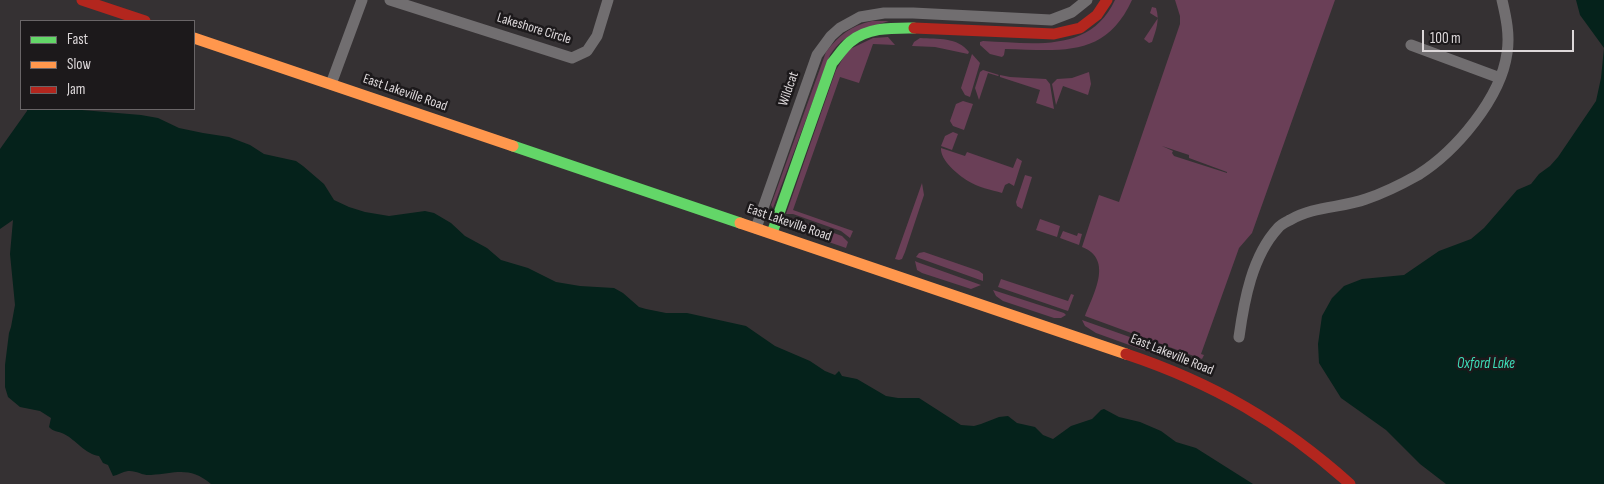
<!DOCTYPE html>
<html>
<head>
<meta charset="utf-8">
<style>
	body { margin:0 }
	#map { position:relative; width:1604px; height:484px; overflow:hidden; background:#353133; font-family:"Sofia Sans Condensed",sans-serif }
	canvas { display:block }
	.legend { position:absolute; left:20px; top:20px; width:175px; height:90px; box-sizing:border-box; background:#1c191b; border:1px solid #696567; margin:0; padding:6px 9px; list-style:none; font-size:15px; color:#ddd8da }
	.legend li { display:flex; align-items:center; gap:10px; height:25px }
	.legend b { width:25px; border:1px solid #696567 }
	.scale { position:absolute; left:1422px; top:30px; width:152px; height:22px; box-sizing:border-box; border:2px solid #ddd8da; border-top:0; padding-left:6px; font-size:15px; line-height:18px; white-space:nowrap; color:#ddd8da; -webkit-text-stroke:4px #1c191b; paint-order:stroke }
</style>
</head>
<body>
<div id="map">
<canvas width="1604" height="484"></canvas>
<ul class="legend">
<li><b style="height:6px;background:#63d668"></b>Fast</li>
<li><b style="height:6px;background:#ff974d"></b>Slow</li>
<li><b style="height:6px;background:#b3261e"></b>Jam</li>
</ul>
<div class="scale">100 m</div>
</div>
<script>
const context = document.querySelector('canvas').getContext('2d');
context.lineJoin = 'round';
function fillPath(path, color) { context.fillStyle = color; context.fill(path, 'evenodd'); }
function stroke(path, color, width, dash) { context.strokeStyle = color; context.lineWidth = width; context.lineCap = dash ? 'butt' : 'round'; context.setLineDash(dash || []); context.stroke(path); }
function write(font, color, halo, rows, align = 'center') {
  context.font = font + ' "Sofia Sans Condensed",sans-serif'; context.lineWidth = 5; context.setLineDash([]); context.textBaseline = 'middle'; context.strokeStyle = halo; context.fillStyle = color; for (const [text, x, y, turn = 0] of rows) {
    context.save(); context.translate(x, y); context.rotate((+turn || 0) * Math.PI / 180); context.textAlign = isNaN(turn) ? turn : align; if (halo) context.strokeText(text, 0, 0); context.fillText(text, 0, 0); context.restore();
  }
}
fillPath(new Path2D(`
	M1115,0H1132C1105,59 1060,50 1005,49L1004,55L1002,57L990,54L980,45V42L983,41C1032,43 1090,54 1115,0Z
	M1175,0H1335L1252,233L1239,248L1201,354L1204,355L1202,359L1085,316C1093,295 1114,259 1082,247L1099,195L1119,202L1180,24V16ZM1162,146L1189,155V158L1227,172V173L1174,156L1172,153L1173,151Z
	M1152,7L1156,8C1160,20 1156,30 1152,42L1149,43L1144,39L1158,18L1150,13Z
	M872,21H889C864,29 845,32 830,55L773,208L772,207L771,205L826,52C839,35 851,26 872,21Z
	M888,37L895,45L873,44L859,83L840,77L793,210L853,231L850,238L841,231L793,214H786L836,70L848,50L873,38Z
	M920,38C937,39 958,37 969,52L968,54L935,47L912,46L914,42Z
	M972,54L980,63L970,97L965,95L961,88Z
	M983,70L999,75L998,76L988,73L979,100L975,88L980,72Z
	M1089,72L1091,84L1088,95L1063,86L1056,105L1052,84L1057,79L1072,78Z
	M1000,75L1010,77L1046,79L1050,84L1054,109L1036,103L1040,90L1000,77Z
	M963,101L973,104L964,130L953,126L950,121L956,104Z
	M953,132L958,134L952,150L941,146L945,136Z
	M941,148L965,156L967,152L1013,168L1017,158L1022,161L1014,186L1009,183L1005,185L1002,193C992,190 977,187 968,181C958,175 940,160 941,148Z
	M1025,175L1032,177L1022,209L1017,206L1016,202Z
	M922,183L924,195L905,252L902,259L899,260L895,259Z
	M785,217L792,218L842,236L848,242L846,248L797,231L787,223Z
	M1040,219L1060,226L1057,237L1036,230Z
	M1063,231L1077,236L1078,233L1082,234L1079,245L1060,238Z
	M924,252L979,271L983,274V281L916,257L919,253Z
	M915,261L917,262L981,285L971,289L922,273L917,270Z
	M1001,279L1068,301L1071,294L1074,295L1068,311L1065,310L998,287Z
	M993,290L1064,313L1066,315L1061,318H1054L1003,301L996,296Z
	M1082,320L1200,362L1206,365L1204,372L1096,333L1085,326Z`), '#6a3f57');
fillPath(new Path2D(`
	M1576,0H1604V484H1446L1420,464L1386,430L1341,398L1319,363L1318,344L1322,316L1332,298L1344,286L1362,279L1404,275L1439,251L1471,239L1484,228L1517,190L1531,184L1539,174L1550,166L1558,157L1596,101L1601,78L1604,48L1580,15Z
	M27,109H70L141,115L158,118L179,128L203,133L229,137L250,145L264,154L296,161L303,166L324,184L334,200L349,207L365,212L389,216L425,211L434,213L451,223L465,236L487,248L501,260L528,268L556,282L580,286L614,288L623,293L639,307L646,309L666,313H687L746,326L775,346L810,361L825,371L835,375L839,371L842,376L857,379L886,396L898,398H919L961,425L974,426L981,424L999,417L1008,416L1017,423L1035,427L1043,435L1053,439L1071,426L1092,419L1101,410L1104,409L1119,417L1140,422L1161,431L1176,442L1196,448L1253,484H211C190,466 176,473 151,475C143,476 136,470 128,471C122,472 118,475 113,476L108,465L103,463L99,456C85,454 76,440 64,434C58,431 53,432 49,427L51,418L40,411L20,407L8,397L5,387V365L9,333L11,327L15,305L10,254L13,220L0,229V149L27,111Z`), '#05221b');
stroke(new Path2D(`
	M390,0L572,58L587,51L597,36L608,0
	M1411,45L1500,78
	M331,84L362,0
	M756,228L817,55L831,36L840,28L860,17L884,13H913L1051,20L1072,12L1087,0
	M1239,337C1244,301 1252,256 1278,228C1281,224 1286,222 1290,220C1314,206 1341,208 1366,199C1384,193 1402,184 1418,175C1456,151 1501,98 1507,53C1510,35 1506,17 1502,0`), '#716e70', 11);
stroke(new Path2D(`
	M513,146L740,223
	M772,233L832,63C838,56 843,48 850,42C868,27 892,28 914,28`), '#63d668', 11);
stroke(new Path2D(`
	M194,38L513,146
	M740,223L1126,354`), '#ff974d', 11);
stroke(new Path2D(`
	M82,0L145,21
	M914,28L1054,34L1080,28L1097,15L1107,0
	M1126,354C1213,383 1282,423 1350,484`), '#b3261e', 11);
write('14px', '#ddd8da', '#1c191b', [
	["Lakeshore Circle",534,29,17],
	["Wildcat",789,89,-71],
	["East Lakeville Road",405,93,19],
	["East Lakeville Road",789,223,19],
	["East Lakeville Road",1172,355,22]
]);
write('italic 15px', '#3edeba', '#1c191b', [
	["Oxford Lake",1486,364]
]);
</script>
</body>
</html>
